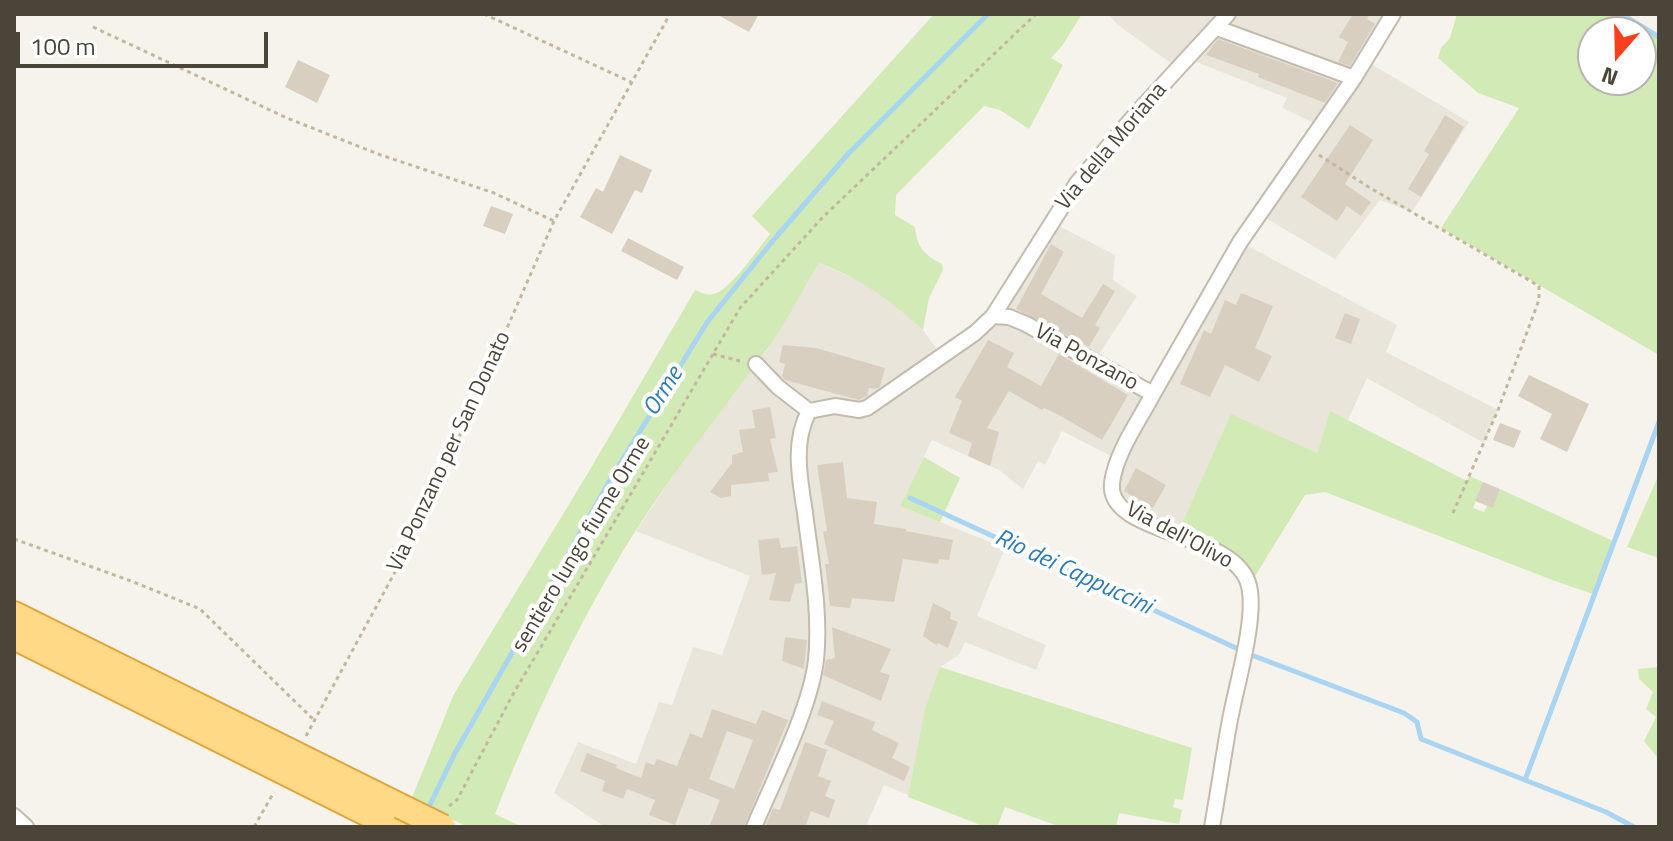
<!DOCTYPE html>
<html>
<head>
<meta charset="utf-8">
<style>
	body { margin:0 }
	#map { position:relative; width:1673px; height:841px; overflow:hidden; background:#f6f3ec; font-family:"Titillium Web",sans-serif }
	canvas { display:block }
	.frame { position:absolute; inset:0; border:16px solid #4b4439; pointer-events:none }
	.north { position:absolute; left:1577px; top:16px; width:80px; height:80px; box-sizing:border-box; background:#fff; border:2px solid #b7b4b0; border-radius:50%; rotate:200deg; font-size:22px; font-weight:700; line-height:32px; text-align:center; color:#4b4439 }
	.north::after { content:''; display:block; margin:auto; width:28px; height:36px; background:#fc3f1d; clip-path:polygon(50% 0,100% 100%,50% 72%,0 100%) }
	.scale { position:absolute; left:16px; top:32px; width:252px; height:36px; box-sizing:border-box; border:4px solid #4b4439; border-top:0; padding-left:10px; font-size:24px; line-height:28px; white-space:nowrap; color:#4b4439; -webkit-text-stroke:6px #fff; paint-order:stroke }
</style>
</head>
<body>
<div id="map">
<canvas width="1673" height="841"></canvas>
<div class="frame"></div>
<div class="north">N</div>
<div class="scale">100 m</div>
</div>
<script>
const context = document.querySelector('canvas').getContext('2d');
context.lineJoin = 'round';
function fillPath(path, color) { context.fillStyle = color; context.fill(path, 'evenodd'); }
function stroke(path, color, width, dash) { context.strokeStyle = color; context.lineWidth = width; context.lineCap = dash ? 'butt' : 'round'; context.setLineDash(dash || []); context.stroke(path); }
function write(font, color, halo, rows, align = 'center') {
  context.font = font + ' "Titillium Web",sans-serif'; context.lineWidth = 8; context.setLineDash([]); context.textBaseline = 'middle'; context.strokeStyle = halo; context.fillStyle = color; for (const [text, x, y, turn = 0] of rows) {
    context.save(); context.translate(x, y); context.rotate((+turn || 0) * Math.PI / 180); context.textAlign = isNaN(turn) ? turn : align; if (halo) context.strokeText(text, 0, 0); context.fillText(text, 0, 0); context.restore();
  }
}
fillPath(new Path2D(`
	M1108,14H1393L1366,61L1469,122L1412,212L1380,200L1335,259L1259,214L1320,126L1282,108L1287,98L1189,59L1179,69L1118,25Z
	M1051,222L1115,255L1113,280L1137,296L1094,362L1153,394L1240,242L1397,325L1386,352L1498,410L1484,443L1367,378L1348,420L1330,412L1317,453L1177,535L1119,504V460L1062,431L1045,465L1038,461L1023,489L999,470L932,440L900,506L1005,548L977,616L1046,645L1036,670L965,642L959,655L940,667L997,827H986L884,785L867,824L874,827H605L554,793L578,742L636,764L659,702L672,705L693,647L722,655L750,576L636,531L701,434L767,350L819,263L867,284L888,298L923,330L938,351L981,316H993Z`), '#eae5da');
fillPath(new Path2D(`
	M934,14H1082L1062,46L1051,58L1063,65L1029,129L1000,110L984,106L896,195L895,215L915,227C917,247 924,255 942,264L943,270L929,298L923,330C889,299 862,279 819,263C801,293 785,325 765,352C722,411 676,468 636,530C580,619 534,716 495,814L522,827H468L411,800L454,694L588,473L695,290C701,292 706,296 713,294C729,292 759,248 770,234L752,216Z
	M1457,14H1621L1659,37V355L1441,228L1519,108L1478,93L1438,58L1441,48L1450,38ZM1641,32V80H1593V32Z
	M1330,411L1467,481L1469,476L1483,482L1473,508L1484,512L1487,506L1493,507L1500,489L1613,541L1593,594L1555,581L1325,492L1305,495L1249,586L1242,570L1177,535L1231,414L1317,453Z
	M924,457L960,478L940,522L900,506Z
	M1659,474V558L1627,547Z
	M940,667L1192,748L1183,800L1175,799L1173,807L1182,810L1179,824L1119,813L1116,827H1061L1005,807L997,827H986L908,797L925,709Z
	M1659,667V752L1657,757L1644,741L1656,717L1646,709L1653,692L1639,679L1638,669Z`), '#d2eab5');
stroke(new Path2D(`
	M1621,14L1659,37
	M910,498L1236,648
	M1254,656L1404,713L1417,722L1421,739L1606,812L1634,827
	M1525,780L1659,422
	M426,813L455,753L613,475L708,321L776,237L848,154L988,14`), '#a9d4f2', 5);
fillPath(new Path2D(`
	M716,14H759L749,32Z
	M1353,14H1370L1367,19L1375,24L1350,66L1338,62L1348,42L1339,37Z
	M1218,39L1338,83L1325,103L1258,77L1259,74L1206,55Z
	M298,60L330,75L317,103L285,87Z
	M1445,115L1464,127L1421,197L1408,189L1429,154L1424,151Z
	M1350,125L1373,140L1345,184L1371,202L1361,216L1347,206L1337,221L1301,197Z
	M620,155L652,170L642,193L635,190L612,234L580,217L596,188L603,192Z
	M491,206L513,214L505,234L483,226Z
	M628,238L684,267L677,280L621,251Z
	M1051,244L1064,252L1041,294L1082,318L1103,284L1115,291L1095,325L1100,328L1089,347L1016,309Z
	M1241,293L1273,306L1255,348L1272,356L1259,382L1225,365L1210,397L1180,384L1204,330L1211,334L1225,300L1236,305Z
	M1345,313L1360,319L1351,344L1335,338Z
	M988,340L1014,353L1007,367L1041,386L1059,354L1128,395L1102,440L1057,414L1044,408L1042,410L1009,391L987,428L999,432L990,466L968,456L972,443L949,433L962,401L955,397Z
	M783,345L816,348L885,368L880,387L876,389L869,388L867,396L859,400L785,380L782,376L785,364L779,362Z
	M1529,375L1589,404L1567,452L1540,439L1552,414L1518,396Z
	M770,407L776,438L770,439L778,472L768,473L769,481L731,485V496L721,498L710,492L732,463V455L743,452L739,430L755,428L752,410Z
	M1500,423L1521,431L1514,448L1493,440Z
	M843,462L847,498L877,502L874,524L906,529V531L953,540L949,560L939,559L938,564L903,559L894,602L852,598L850,608L830,606L825,564H829L823,532L827,531L817,465Z
	M1136,468L1166,485L1153,508L1124,491Z
	M1483,482L1500,489L1493,508L1475,501Z
	M779,538L781,548L797,546L802,583L795,584L790,602L769,600L776,573L762,575L758,540Z
	M933,603L951,612L950,619L958,622L948,648L938,643L936,645L923,636Z
	M832,627L891,649L880,672L890,675L881,701L823,675L826,660L835,658Z
	M785,637L807,640L804,669L782,661Z
	M822,701L875,722L872,730L899,743L892,758L910,767L904,781L824,744L834,721L817,715Z
	M712,709L756,724L762,710L788,720L744,827H709L720,800L689,788L675,825L649,815L655,800L627,789L623,799L602,791L605,781L580,771L587,753L617,765L616,768L641,778L646,762L654,765L657,759L677,766L690,733L702,738ZM727,731L753,740L734,789L709,779Z
	M805,742L827,750L818,776L831,781L825,796L835,800L829,818L811,811L805,827H765L773,808L780,810Z`), '#d8cfc1');
const minor = new Path2D(`
	M1217,28L1354,78
	M993,316L1077,183L1135,115L1228,14
	M1153,394C1139,421 1116,452 1112,483C1106,536 1237,531 1249,586C1257,620 1235,689 1229,725C1223,759 1218,793 1212,827
	M809,411L835,406L859,410L867,408L975,333L993,316L1009,317L1026,324L1153,394L1240,242L1354,78L1393,14
	M14,816L26,827
	M754,827C774,779 810,710 816,660C821,612 811,561 805,513C800,479 792,443 809,411L778,387L756,364`);
const trunk = new Path2D(`
	M14,614L400,806
	M14,637L394,827`);
stroke(minor, '#c2bbae', 18);
stroke(trunk, '#e0a43c', 28);
stroke(new Path2D(`
	M484,14L631,82
	M93,27L287,118L378,154L494,193L554,221
	M1319,155L1367,186L1539,286V300L1498,410L1453,513
	M713,354L740,361
	M14,539L131,581L200,609L315,721
	M306,736L420,526L554,221L670,14
	M449,806L457,800L512,696L740,308L823,217L1036,14
	M254,827L274,792`), '#c4b79f', 3, [4, 4]);
stroke(minor, '#fff', 14);
stroke(trunk, '#ffd985', 24);
const trunkBridge = new Path2D(`
	M400,806L443,827`);
stroke(trunkBridge, '#e0a43c', 28, []);
stroke(trunkBridge, '#ffd985', 24);
write('22px', '#4b4439', '#fff', [
	["Via della Moriana",1112,147,-50],
	["Via Ponzano",1086,358,29],
	["Via Ponzano per San Donato",450,452,-65],
	["Via dell'Olivo",1179,536,28],
	["sentiero lungo fiume Orme",582,545,-59]
]);
write('italic 24px', '#2e7ab2', '#fff', [
	["Orme",664,392,-58],
	["Rio dei Cappuccini",1073,573,25]
]);
</script>
</body>
</html>
